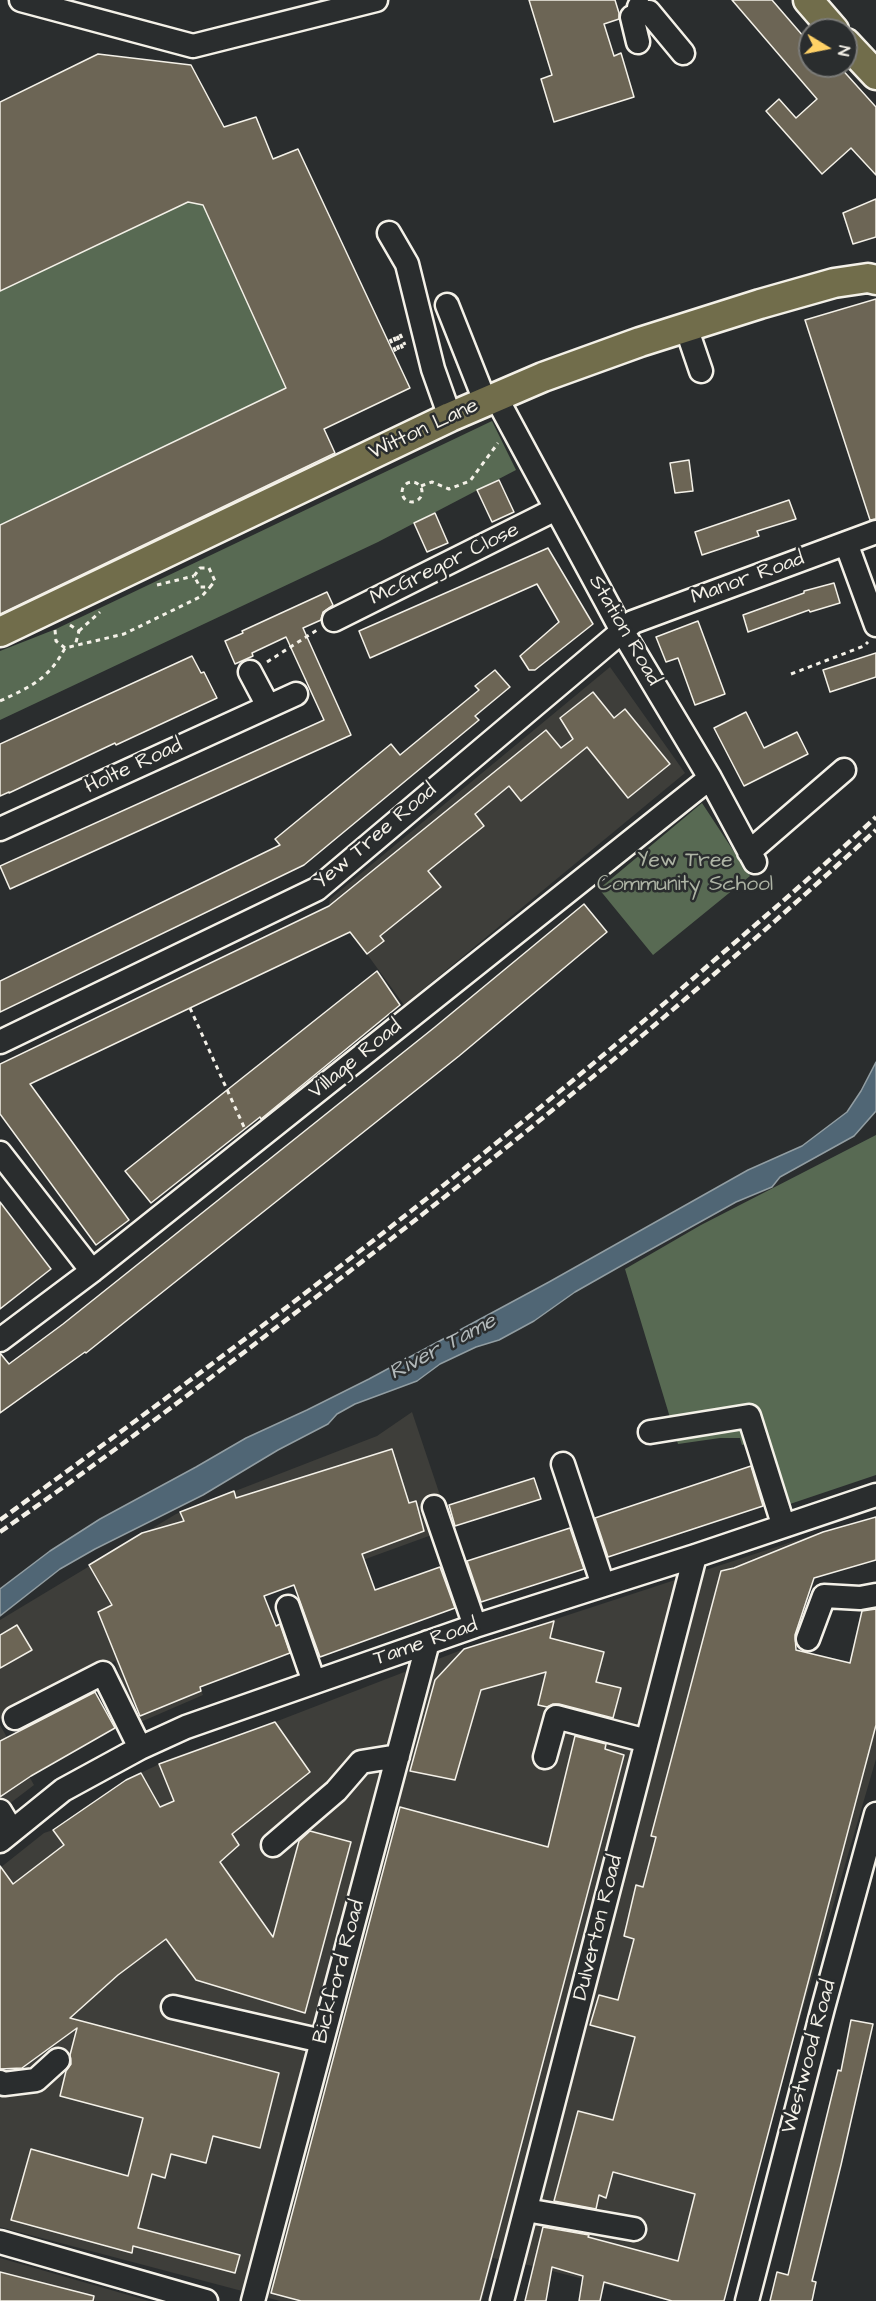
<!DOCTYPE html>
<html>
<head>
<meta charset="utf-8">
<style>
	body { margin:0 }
	#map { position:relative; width:876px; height:2301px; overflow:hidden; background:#2a2d2e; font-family:"Architects Daughter",sans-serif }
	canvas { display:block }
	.north { position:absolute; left:798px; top:18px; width:60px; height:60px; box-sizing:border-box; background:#2a2d2e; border:2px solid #7b7b78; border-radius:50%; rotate:100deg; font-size:16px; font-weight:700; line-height:24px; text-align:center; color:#f4f1e8 }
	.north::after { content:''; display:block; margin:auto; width:21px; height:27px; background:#ffd166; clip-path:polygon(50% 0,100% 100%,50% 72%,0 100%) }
</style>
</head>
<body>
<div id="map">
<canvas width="876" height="2301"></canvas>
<div class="north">N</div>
</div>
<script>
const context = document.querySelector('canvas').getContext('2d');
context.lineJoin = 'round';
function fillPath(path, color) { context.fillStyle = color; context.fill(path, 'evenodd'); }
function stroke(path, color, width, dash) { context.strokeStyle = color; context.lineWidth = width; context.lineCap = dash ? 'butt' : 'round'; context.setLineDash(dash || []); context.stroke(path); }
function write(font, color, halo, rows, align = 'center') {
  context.font = font + ' "Architects Daughter",sans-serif'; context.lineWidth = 5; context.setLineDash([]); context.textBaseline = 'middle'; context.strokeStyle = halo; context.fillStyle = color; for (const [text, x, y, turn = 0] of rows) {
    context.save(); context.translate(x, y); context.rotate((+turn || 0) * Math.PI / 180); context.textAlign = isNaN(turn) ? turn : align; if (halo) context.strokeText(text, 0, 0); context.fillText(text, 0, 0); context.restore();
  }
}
fillPath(new Path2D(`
	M610,667L685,773L404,1005L367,954L329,906L330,899Z
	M412,1412L451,1528L178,1627L203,1695L136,1724L115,1661L0,1719V1620L176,1514L377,1436Z
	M822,1532L796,1650L876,1669V1759L792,2046L724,2301H670L528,2265L493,2258L482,2301H280L0,2227V1868L44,1833L53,1830L126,1780L174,1757L275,1722L464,1649Z
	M0,1725L34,1785L0,1811Z
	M0,2258L149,2301H0Z`), '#3e3e3a');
fillPath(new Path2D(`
	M98,54L191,65L224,127L256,117L273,158L298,149L410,388L324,429L340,464L0,624V102Z
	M492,421L516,470L378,542L0,720V651L56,629Z
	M702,803L750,876L653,955L599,889Z
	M876,1135V1475L787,1505L765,1439L742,1445L740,1438H720L678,1444L625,1269L701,1225Z`), '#586a53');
const water = new Path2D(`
	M876,1062V1111L854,1136L780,1177L772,1187L736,1202L619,1267L575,1292L534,1321L499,1340L476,1347L440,1364L417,1381L355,1404L337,1414L328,1424L278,1450L203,1495L95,1549L60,1569L0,1616V1589L50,1551L100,1519L196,1467L246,1438L307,1410L369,1379L549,1282L748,1170L802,1146L847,1112L861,1091Z`);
fillPath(water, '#506675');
stroke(water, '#929ea3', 1.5);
const building = new Path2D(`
	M529,0H615L619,13V19L604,24L614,56L621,53L634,97L554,122L541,79L552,75Z
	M732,0H772L810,44V66H839L876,107V175L851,148L822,174L766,111L779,99L796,118L817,99Z
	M98,54L191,65L224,127L256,117L273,159L298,149L410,388L324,429L335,453L0,614V525L286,388L203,205L188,202L0,291V102Z
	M876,199V237L853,244L843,213Z
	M876,299V519L870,520L805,320Z
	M689,460L693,491L675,493L670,463Z
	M499,480L514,512L492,522L477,490Z
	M789,500L796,519L757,531L759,536L702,555L695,532Z
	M435,513L448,543L427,552L414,523Z
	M548,548L593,624L535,670H529L520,656L559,622L537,584L370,658L359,631Z
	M834,583L840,603L810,612L809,610L748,632L743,615L804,593V591Z
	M327,592L333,605L323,612L321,620L303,628L351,735L10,889L0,866L324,720L286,637L252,653L253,656L235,664L225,641L243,633L242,631Z
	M698,621L725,694L695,705L678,658L666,662L656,637Z
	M876,653V677L830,692L823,670Z
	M192,656L201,673L204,672L217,698L116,745L115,743L9,793V792L0,796V744Z
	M495,670L510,687L475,716L479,720L304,865L0,1012V981L280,845L275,839L391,744L400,755L479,690L475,686Z
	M593,692L614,718L625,709L670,764L628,798L587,747L521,801L509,786L475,814L484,826L428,871L441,887L380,936L384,941L367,954L350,932L30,1084L129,1220L96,1245L0,1114V1064L329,906L546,730L561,748L573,739L560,718Z
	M746,712L764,748L797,732L808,754L744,786L714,728Z
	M584,904L607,932L459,1056L86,1353L85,1352L0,1413V1353L9,1364L63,1324L435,1027Z
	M377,971L400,1005L261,1119L260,1117L151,1203L125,1171Z
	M0,1202L51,1269L0,1309Z
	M392,1449L409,1503L416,1501L424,1531L362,1554L375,1590L440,1567L455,1608L320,1657L294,1585L264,1596L276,1626L280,1624L290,1653L200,1687L201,1691L140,1716L98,1612L112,1605L89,1565L142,1533L184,1521L180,1512L234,1491L236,1498Z
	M751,1466L763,1506L608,1557L595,1518Z
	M534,1478L541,1499L455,1526L449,1505Z
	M876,1517V1560L814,1578L795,1635L796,1650L850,1663L862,1611L876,1609V1725L724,2301H672L604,2282L600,2301H579L583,2276L552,2267L546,2301H525L543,2227L589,2235L588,2237L678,2261L695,2194L613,2172L606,2198L599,2195L596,2209L554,2201L578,2111L613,2120L635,2037L590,2025L599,1995L618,2000L634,1939L624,1936L636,1885L643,1887L656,1837L651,1836L721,1571L734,1568L823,1532Z
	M570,1528L584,1569L481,1602L467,1561Z
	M554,1621L550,1638L604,1652L596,1682L621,1688L613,1718L559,1704H553L547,1707L538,1705L546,1672L481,1690L455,1780L410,1771L435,1680L464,1649Z
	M17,1625L32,1650L0,1668V1635Z
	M95,1692L115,1728L31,1776L0,1797V1741Z
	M275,1722L310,1772L232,1834L239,1845L220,1862L273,1937L299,1841L310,1831L351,1842L305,2013L196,1980L166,1939L118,1975L70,2018L279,2073L260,2148L213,2136L206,2163L171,2154L165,2178L152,2174L138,2228L240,2255L235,2273L133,2246L132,2253L11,2220L31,2149L128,2176L143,2118L60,2096L66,2071L71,2064L70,2055L77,2028L22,2068L0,2069V1866L13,1884L64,1845L53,1830L126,1780L141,1773L160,1807L174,1801L159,1764Z
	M575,1736L606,1744L605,1749L624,1755L480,2301H301L271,2293L400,1807L548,1847Z
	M851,2020L873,2024L841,2165L812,2281L816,2282L812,2301H770L777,2272L788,2275L838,2070L841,2071Z
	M0,2272L94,2296L93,2301H0Z`);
fillPath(building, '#6c6555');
stroke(building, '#f4f1e8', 1.5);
const minor = new Path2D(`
	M21,0L193,46L376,0
	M641,14L649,12L683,53
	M638,42L632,17L641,14L639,7
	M389,233L407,264L433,369L450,417
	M447,305L485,401
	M686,327L701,371
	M496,397L621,629L710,778L755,862
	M846,543L876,625
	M334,620L556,509
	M250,672L268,706
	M0,829L296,694
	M749,852L844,770
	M0,1042L317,889L633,622L876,532
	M0,1153L92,1271
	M0,1340L92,1271L710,778
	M650,1432L749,1416L783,1524
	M563,1464L603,1585
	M434,1507L475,1626
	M288,1607L314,1682
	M808,1639L824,1596L860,1598L876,1595
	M15,1718L103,1673L140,1748
	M545,1757L556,1717L647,1741
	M0,1811L12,1831
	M0,1841L63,1790L140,1748L186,1727L475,1626L695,1556L876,1495
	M273,1845L336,1791L361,1762L398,1756
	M173,2007L322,2041
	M0,2082L4,2084L36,2080L58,2060
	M526,2210L634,2229
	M0,2242L206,2301
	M253,2301L428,1642
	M502,2301L695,1556
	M747,2301L823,2008L876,1814`);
const major = new Path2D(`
	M808,0L834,30
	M846,43L876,75
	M0,632L450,417L543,377L640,342L760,304L834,283L868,278L876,280`);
stroke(minor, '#f4f1e8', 27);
stroke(major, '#f4f1e8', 33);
stroke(new Path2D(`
	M400,334L405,345
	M397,336L403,349
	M394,337L399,350
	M390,339L396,352
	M402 492a10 10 0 1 1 20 0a10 10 0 1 1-20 0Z
	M421,486L432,482L449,489L470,481L498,443
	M200,568H209L215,581L210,587H200L194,576Z
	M157,585L194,576
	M70,625L79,631L75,646
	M55,630L56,641L65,648L124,634L202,596L210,587
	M79,631L100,612
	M267,662L317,630
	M791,674L864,646L868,642
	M0,701C30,687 49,679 65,648
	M190,1008L244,1127`), '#f4f1e8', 3, [4.5, 4.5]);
stroke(minor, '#2a2d2e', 22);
stroke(major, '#716d4b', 28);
stroke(new Path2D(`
	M0,1520C244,1343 484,1161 711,963C767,915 823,867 876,817
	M0,1532C99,1463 195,1390 290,1317C492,1163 689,1002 876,830`), '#f4f1e8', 4.5, [9, 4.5]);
write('21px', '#f4f1e8', '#2a2d2e', [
	["Witton Lane",424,430,-25],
	["McGregor Close",445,565,-26],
	["Manor Road",748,579,-20],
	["Station Road",624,631,60],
	["Holte Road",134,767,-25],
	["Yew Tree Road",376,837,-40],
	["Village Road",356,1060,-39],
	["Tame Road",426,1643,-19],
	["Dulverton Road",599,1928,-76],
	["Bickford Road",340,1972,-75],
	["Westwood Road",810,2057,-75]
]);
write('21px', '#aeb4a5', '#2a2d2e', [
	["Yew Tree",685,862],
	["Community School",685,886]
]);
write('italic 22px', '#b2b9ba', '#2a2d2e', [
	["River Tame",443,1348,-28]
]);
</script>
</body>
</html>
